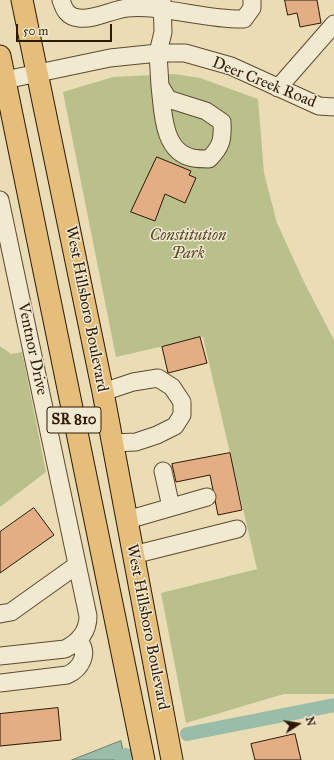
<!DOCTYPE html>
<html>
<head>
<meta charset="utf-8">
<style>
	body { margin:0 }
	#map { position:relative; width:334px; height:760px; overflow:hidden; background:#eaddb6; font-family:"IM FELL Great Primer",serif }
	canvas { display:block }
	.north { position:absolute; left:278px; top:704px; width:40px; height:40px; -webkit-text-stroke:3px #f1e9d0; paint-order:stroke; rotate:78deg; font-size:11px; font-weight:700; line-height:16px; text-align:center; color:#2e1903 }
	.north::after { content:''; display:block; margin:auto; width:14px; height:18px; background:#2e1903; clip-path:polygon(50% 0,100% 100%,50% 72%,0 100%) }
	.scale { position:absolute; left:16px; top:24px; width:96px; height:18px; box-sizing:border-box; border:2px solid #2e1903; border-top:0; padding-left:5px; font-size:12px; line-height:14px; white-space:nowrap; color:#2e1903; -webkit-text-stroke:3px #f1e9d0; paint-order:stroke }
</style>
</head>
<body>
<div id="map">
<canvas width="334" height="760"></canvas>
<div class="north">N</div>
<div class="scale">50 m</div>
</div>
<script>
const context = document.querySelector('canvas').getContext('2d');
context.lineJoin = 'round';
function fillPath(path, color) { context.fillStyle = color; context.fill(path, 'evenodd'); }
function stroke(path, color, width, dash) { context.strokeStyle = color; context.lineWidth = width; context.lineCap = dash ? 'butt' : 'round'; context.setLineDash(dash || []); context.stroke(path); }
function write(font, color, halo, rows, align = 'center') {
  context.font = font + ' "IM FELL Great Primer",serif'; context.lineWidth = 3; context.setLineDash([]); context.textBaseline = 'middle'; context.strokeStyle = halo; context.fillStyle = color; for (const [text, x, y, turn = 0] of rows) {
    context.save(); context.translate(x, y); context.rotate((+turn || 0) * Math.PI / 180); context.textAlign = isNaN(turn) ? turn : align; if (halo) context.strokeText(text, 0, 0); context.fillText(text, 0, 0); context.restore();
  }
}
fillPath(new Path2D(`
	M174,74L200,78L258,99L264,173L277,223L304,282L334,340V694H284L186,723L161,593L257,569L203,337L116,357L63,92L113,77Z
	M0,346L11,354L22,352L46,472L0,507Z`), '#b9c08c');
const water = new Path2D(`
	M121,741L125,760H72Z`);
fillPath(water, '#99bda9');
stroke(water, '#6e7b67', 1);
stroke(new Path2D(`
	M187,734L334,705
	M122,760L126,755`), '#99bda9', 14);
const building = new Path2D(`
	M285,0H317L321,23L300,27L297,13L288,15Z
	M157,157L191,171L189,175L196,178L185,203L165,194L155,221L131,212Z
	M200,337L207,363L168,373L162,347Z
	M230,453L242,510L218,515L210,475L176,482L172,464Z
	M34,508L54,535L0,573V532Z
	M58,708L61,740L0,746V714Z
	M295,734L301,760H255L251,744Z`);
fillPath(building, '#e4ae84');
stroke(building, '#2e1903', 1);
const minor = new Path2D(`
	M61,0C64,9 67,17 79,18C94,20 111,10 127,8C166,5 205,20 244,19L252,8V0
	M5,80L110,58L158,53H185L231,66L319,106L334,107
	M160,86C163,110 162,152 193,158C198,159 204,159 209,159C221,147 223,140 222,122L206,111L168,99L160,86L158,53L163,32L162,0
	M278,88L334,24
	M0,200L88,616C88,631 79,642 65,649L0,656
	M103,392L133,382L158,378L172,387L182,402V415L175,426L157,435L136,442L112,443
	M163,471L171,507
	M127,520L207,497
	M133,555L237,529
	M0,614L11,612L77,565
	M0,683L67,675C81,669 90,653 78,640`);
const major = new Path2D(`
	M22,0L103,392L172,760
	M0,56L144,760`);
stroke(minor, '#5d4a30', 19);
stroke(major, '#2e1903', 23);
stroke(minor, '#f1e9d0', 17);
stroke(major, '#e5be7b', 21);
for (const [x, y, w] of [
	[74,420,54]
]) { const box = new Path2D(); box.roundRect(x - w / 2, y - 13, w, 26, 3); context.fillStyle = '#f1e9d0'; context.fill(box); stroke(box, '#2e1903', 1); }
write('bold 15px', '#2e1903', null, [
	["SR 810",74,420]
]);
write('16px', '#2e1903', '#f1e9d0', [
	["Deer Creek Road",264,83,22],
	["West Hillsboro Boulevard",86,309,79],
	["Ventnor Drive",32,349,78],
	["West Hillsboro Boulevard",147,627,79]
]);
write('italic 16px', '#584b2c', '#f1e9d0', [
	["Constitution",188,236],
	["Park",188,254]
]);
</script>
</body>
</html>
